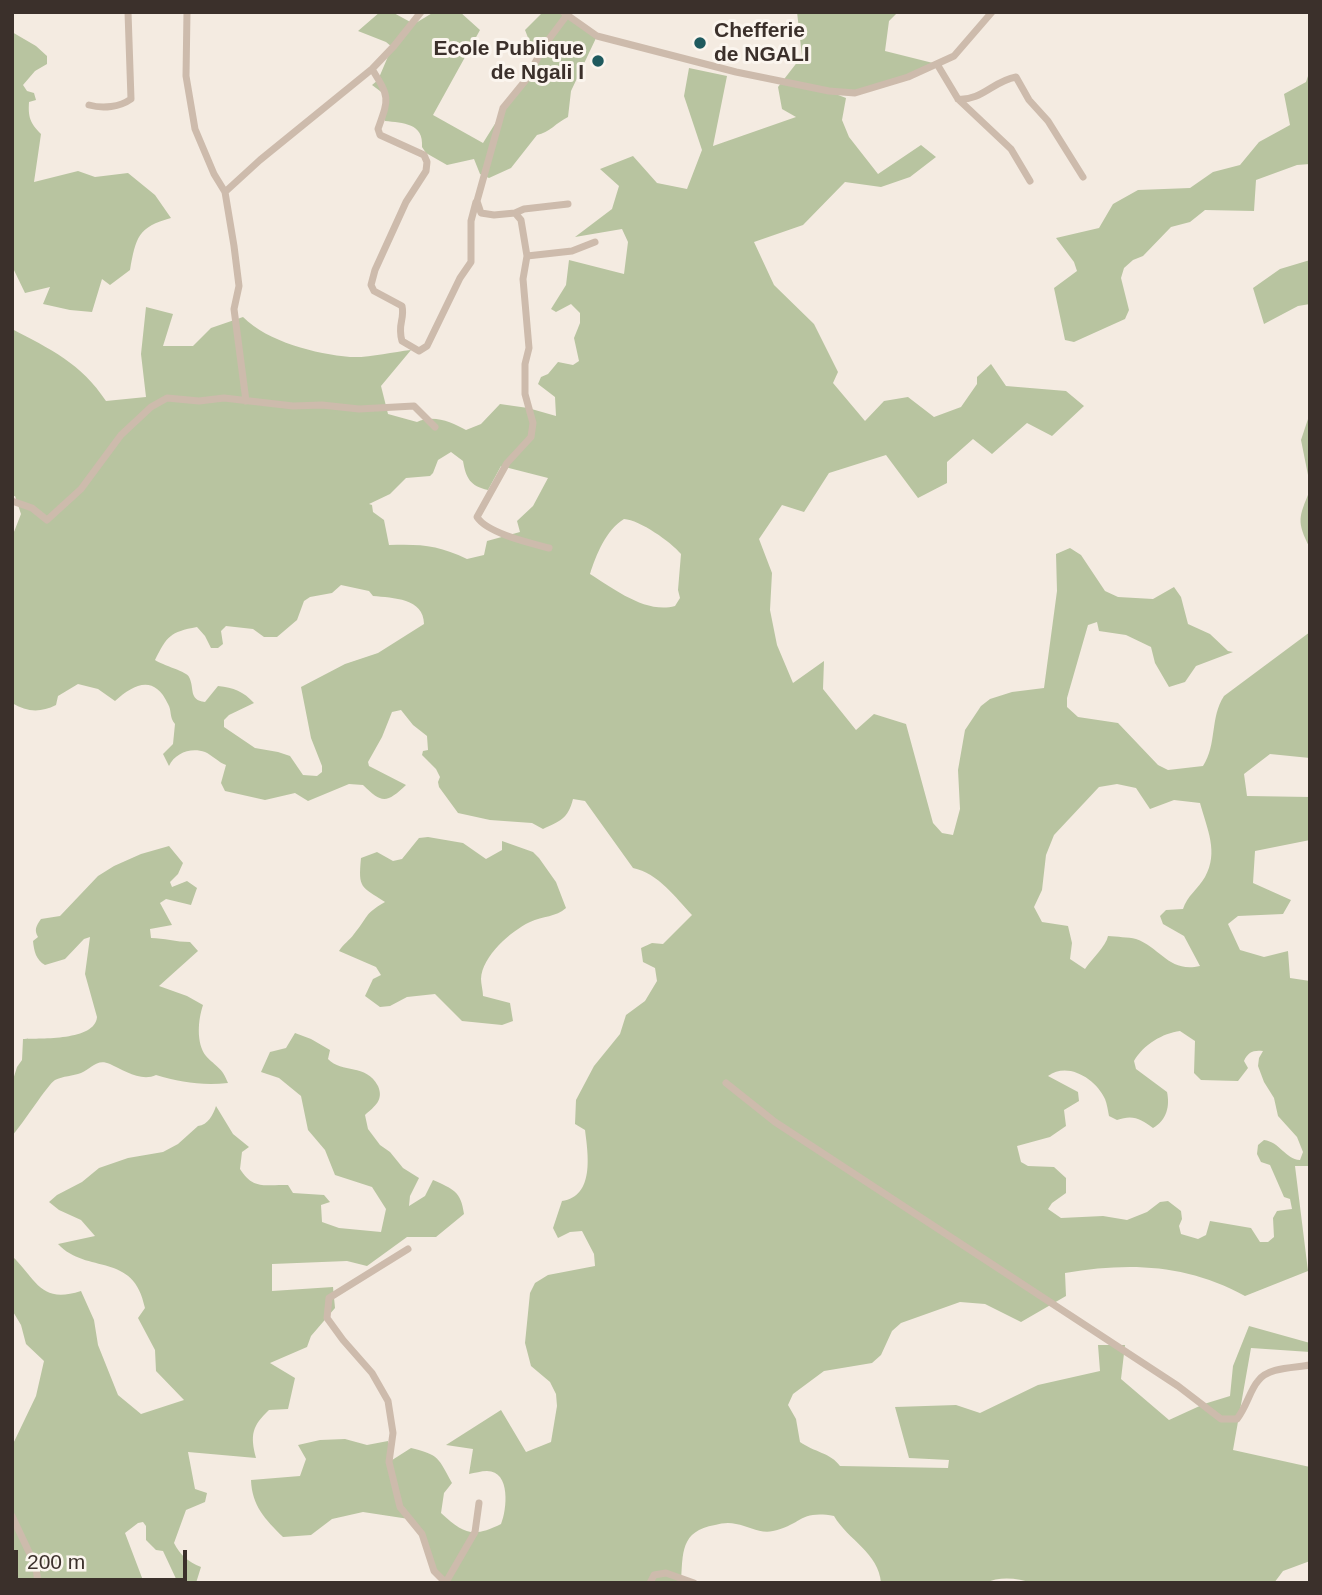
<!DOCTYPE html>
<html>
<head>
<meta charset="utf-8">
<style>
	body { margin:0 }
	#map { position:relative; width:1322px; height:1595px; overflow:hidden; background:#f4ebe1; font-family:Arial,sans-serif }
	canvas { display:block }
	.frame { position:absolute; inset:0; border:14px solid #3b302b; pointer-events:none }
	.scale { position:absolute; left:14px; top:1550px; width:173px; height:32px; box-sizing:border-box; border:4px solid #3b302b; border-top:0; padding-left:9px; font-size:21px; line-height:24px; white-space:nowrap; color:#3b302b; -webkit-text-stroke:5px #fbf5ee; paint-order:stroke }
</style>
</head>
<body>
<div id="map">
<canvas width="1322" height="1595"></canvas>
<div class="frame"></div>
<div class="scale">200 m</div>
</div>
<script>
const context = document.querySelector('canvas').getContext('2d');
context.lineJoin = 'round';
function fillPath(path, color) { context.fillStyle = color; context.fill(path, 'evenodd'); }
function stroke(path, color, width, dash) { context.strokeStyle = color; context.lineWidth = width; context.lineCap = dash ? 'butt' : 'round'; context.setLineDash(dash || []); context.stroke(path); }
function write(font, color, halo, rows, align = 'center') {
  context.font = font + ' Arial,sans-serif'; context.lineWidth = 6; context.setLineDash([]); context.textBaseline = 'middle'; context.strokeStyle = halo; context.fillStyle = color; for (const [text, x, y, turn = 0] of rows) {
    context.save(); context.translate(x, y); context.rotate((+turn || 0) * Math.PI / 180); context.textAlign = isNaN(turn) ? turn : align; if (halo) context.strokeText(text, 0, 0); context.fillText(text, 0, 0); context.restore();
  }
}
fillPath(new Path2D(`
	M380,12H392L414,24L434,12H460L480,30L433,115L483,143L536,58L525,30L543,12H561L597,36L571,91L568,117C557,122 549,133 537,135L511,168L489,178L480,174L474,159L447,165L426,153L422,147C424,123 403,123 385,121L382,115L384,94L372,85L378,80L392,47L386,42L358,31Z
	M797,12H898L889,21L885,51L937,64L855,93H833L846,98L842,120L849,137L878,174L921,145L936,157L910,177L881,187L845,182L803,225L754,242L774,285L814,324L838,372L833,383L865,421L884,401L908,397L934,417L961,407L977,384V377L991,364L1006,386L1066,391L1084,406L1052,436L1027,423L992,454L973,439L947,462V483L918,498L886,455L829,473L804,512L782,505L759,539L772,573L770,610L777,645L793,683L824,661L823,689L856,730L874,714L906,724L933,823L942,833L953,835L960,809L958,770L965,730L981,706L990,699L1012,692L1044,688L1057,591L1056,554L1070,548L1081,555L1105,591L1118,597L1153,599L1174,587L1181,597L1188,624L1210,634L1228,651L1233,652L1196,666L1185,682L1169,687L1155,663L1151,647L1126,635L1099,631L1097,622L1088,625L1067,698V707L1078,717L1118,723L1158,765L1168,770L1203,766C1217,745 1210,717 1224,696L1310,632V758L1270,754L1244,774L1247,796L1310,797V840L1255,851L1253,883L1291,900L1283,914L1238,916L1228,924L1240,950L1264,957L1288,951L1290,978L1310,981V1166H1295L1308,1271L1245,1296C1187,1264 1129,1262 1065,1273L1066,1296L1021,1322L985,1304L960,1302L901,1323L892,1331L881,1355L872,1363L824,1371L793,1394L788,1405L796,1419L800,1442C814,1452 831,1453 840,1466L948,1468L949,1460L909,1458L895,1407L956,1405L980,1413L1038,1385L1100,1371L1098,1345H1125L1121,1379L1169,1420L1204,1404L1230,1396L1233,1366L1249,1326L1310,1343V1352L1251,1348L1233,1450L1310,1467V1561L1283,1571L1274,1583H1033C1017,1578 1000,1576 985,1583H881C879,1553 848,1540 834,1516C799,1510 802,1525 773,1531C760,1534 749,1526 736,1524C729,1522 722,1523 715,1525C680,1531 683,1553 681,1583H446L434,1571L422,1534L409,1519L363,1512L332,1519L311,1535L283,1537C265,1519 252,1506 251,1480L300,1476L306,1459L298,1445L320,1440L345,1439L367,1445L388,1441L389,1462L411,1448C440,1455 438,1458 452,1483L444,1493L441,1513C464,1534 473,1538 501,1524C507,1510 511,1471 487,1471C481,1471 475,1473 469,1474L473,1449L446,1445L501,1410L526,1452L551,1442L557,1406L556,1394L550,1382L531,1366L525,1343L530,1293L535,1283L548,1275L595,1266L594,1254L582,1231L570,1232L558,1238L553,1228L562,1201C595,1196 588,1154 585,1130L575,1124L576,1100L594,1066L620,1034L626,1015L645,1001L657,981L655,968L643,962L641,948L652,943L663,944L692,915C676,898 658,873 633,868L585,801L573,799C568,819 560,821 543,829L532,823L490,820L458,813L439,787L438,782L440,777L436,769L422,755L423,751L428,750L427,736L413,725L401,710L392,712L382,737L368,762L369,766L406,785C387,803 382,804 363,785L349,784L308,801L295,793L265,800L225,791L221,783L226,765C218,762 212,755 205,752C191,747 175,753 169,766L163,754L173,744L175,724C169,717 172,711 168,704C154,674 134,684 115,701L98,689L78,684L58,696L56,705C40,713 27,712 12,703V537L21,514L15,496H12V329C50,349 81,363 106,401L146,397L141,354L146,307L173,314L163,346H193L211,328L243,317C268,342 316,354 350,357C369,358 392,352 411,350L381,386L388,414L417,422C433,414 452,422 466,430L481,424L500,404L528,408L556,416L555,397L538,384L541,377L548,374L558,362L573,365L579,361L574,338L580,323V313L571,304L556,312L551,309L566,285L569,260L624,274L628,242L622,229L575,237L612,209L619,186L600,169L633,156L657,183L687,189L702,150L684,96L689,68L727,76L713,146L796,117L782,109L778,87L802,56ZM451,452L463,461C466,478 470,486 488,490L501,466L548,478L533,506L517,521L520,532L487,541L484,555L467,559C438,545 421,544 389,545L384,520L373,512L372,505L369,504L390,494L406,478L430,476L433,473L438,460ZM624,519C640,520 671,542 681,554L678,590L680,598L675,606C646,614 614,589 590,574C596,555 606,530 624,519ZM341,585L369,591L373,596C393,598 424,598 424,624L378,653L345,664L301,687L311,738L322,766V772L317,776L303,775L290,756L278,752L255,748L224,727V720L229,715L254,703C243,691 234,688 218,686L205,702C188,700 195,688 189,677C188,672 162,665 155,660C167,636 170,632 197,627L205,636L211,648H218L223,644L221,631L226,626L253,629L264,637H277L297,620L304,601L310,597L332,593ZM1117,784L1136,788L1150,809L1174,800L1200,803C1207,829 1219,852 1205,877C1198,889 1187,896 1183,909L1166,910L1160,916L1163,924L1184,936L1200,966C1169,973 1161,948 1136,939C1128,937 1117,937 1108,936C1106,946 1092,959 1085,969L1070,959L1072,943L1068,926L1042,922L1034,907L1042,890L1046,855L1054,835L1099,787ZM1180,1031L1195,1041L1194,1073L1201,1080L1238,1081L1248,1068L1244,1061C1248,1052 1253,1050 1263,1051L1259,1058L1258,1066L1264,1082L1274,1098L1278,1116L1297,1137L1303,1152L1300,1160C1285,1159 1280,1142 1264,1140L1258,1145L1257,1154L1261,1162L1270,1165L1284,1197L1290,1199L1292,1209L1277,1211L1273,1218L1274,1237L1268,1242H1260L1251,1228L1210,1221L1206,1235L1198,1239L1181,1234L1179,1226L1182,1219L1181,1211L1168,1201L1160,1202L1147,1212L1127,1220L1103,1216L1061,1218L1048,1209L1052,1203L1066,1193V1178L1054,1167L1028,1166L1021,1162L1017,1146L1050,1137L1066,1126L1064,1110L1079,1101L1078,1092L1048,1076C1068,1061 1096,1079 1105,1099C1107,1104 1108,1111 1109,1116L1117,1120C1133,1114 1141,1119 1153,1128C1167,1120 1170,1106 1167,1092L1136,1069L1134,1061C1143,1045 1163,1033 1180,1031Z
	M12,32L36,46L47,56V64L35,71L23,85L27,91L34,93L36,100L29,102C28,117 30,123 41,134L34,182L78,171L95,177L128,173L155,195L171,218C138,227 136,237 130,270L110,285L102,279L92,312L70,310L43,304L50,287L25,293L12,266Z
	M1310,70V164L1297,165L1256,180L1254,211L1205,210L1190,222L1171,227L1143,256L1133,260L1124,268L1121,278L1129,310L1125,319L1074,342L1065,340L1054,288L1077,271L1074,262L1056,238L1099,228L1113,204L1138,190L1190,188L1213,172L1240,165L1259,142L1290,125L1284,94L1306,82Z
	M1310,260V304L1298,306L1264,324L1253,288L1280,269Z
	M1310,413V485L1301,440Z
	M1310,490V548C1296,521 1299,517 1310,490Z
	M428,837L463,843L486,859L502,850V841L533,852L539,858L556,882L566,908C556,917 543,916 530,922C511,931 482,956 481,979C481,984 483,991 483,996L510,1003L513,1021L502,1025L462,1021L435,994L407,997L390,1006L380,1007L365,996L373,979L381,975L376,967L339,951C344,943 349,941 354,934C369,916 363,915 385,902C361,886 358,889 361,858L377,852L393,861L402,859L419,838Z
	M169,846L183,863L178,874L170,882L172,887L187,881L197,888L191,905L166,899L160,903L172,925L150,929L151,938C164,938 176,942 190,942L198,951L159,986L187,996L203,1005C198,1020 196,1043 206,1056C216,1067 222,1067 228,1083C202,1086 180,1082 156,1075C141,1082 123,1070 110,1064C97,1058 92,1068 81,1073C73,1076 63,1076 55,1080C48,1084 22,1125 12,1136V1083L17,1067L22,1060L23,1039C41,1038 95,1041 97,1017L85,974L90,937L84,939L65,959L45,965C36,960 34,951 33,941L38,937C34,930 36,926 41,919L60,916L98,876L114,866L141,854Z
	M295,1033L311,1039L330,1050L328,1059C342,1074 366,1063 378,1086C384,1100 375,1106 365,1115L368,1129L380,1145L390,1152L403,1168L419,1178L410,1196L409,1206L425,1196L433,1180C453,1189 461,1191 464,1214L436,1237H407L367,1266L347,1261L272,1264V1291L333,1287L335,1308L311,1336L307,1347L270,1363L295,1378L288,1409L269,1410C252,1426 250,1435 256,1458L188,1452L195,1489L207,1493L205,1502L186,1510L174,1543C180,1555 188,1562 201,1567L196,1583H178L163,1551L156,1550L146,1540V1526L143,1522L138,1523L125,1533L144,1583L139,1581L136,1583H12V1446L36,1396L44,1361L26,1344L21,1325L12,1310V1256C37,1280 40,1304 81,1291L94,1320L98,1345L118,1395L141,1414L184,1400L156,1371L155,1350L138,1318L145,1308C134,1251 87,1275 58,1244L95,1236L81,1220L59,1210L49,1202L57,1195L82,1182L99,1168L128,1158L163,1152L178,1144L198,1126C208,1125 213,1115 216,1106L233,1134L249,1147L242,1152L240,1169C254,1191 266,1184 288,1185L293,1193L324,1195L330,1202L321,1205L322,1222L339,1228L381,1232L386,1209L372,1187L335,1175L325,1150L308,1130L301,1096L279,1078L261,1072L270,1052L286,1048Z`), '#b8c4a0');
stroke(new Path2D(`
	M187,12L186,76L195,129L214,174L225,192L234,246L239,286L234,309L246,401
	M563,12L597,36L736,72L829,91L855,93L908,77L954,56L992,12
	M937,64L958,99L1011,149L1030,181
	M372,69C390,98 389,98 378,129L380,135L424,155L427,162L426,171L406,202L375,270L371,285L374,291L402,306C405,320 397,324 402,341L419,351L427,346L460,278L471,262V221L476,202
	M958,99C982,101 993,81 1016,77L1029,100L1048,121L1083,177
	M89,105C103,109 120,107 131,99L128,12
	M225,192L260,160L372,69L394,46L421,12
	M515,213L524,209L568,204
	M527,256L572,251L595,242
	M12,501L32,508L47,520L81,489L121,435L151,407L167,398L199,401L224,398L293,406L322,405L359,409L414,406L435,427
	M549,548C530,543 487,533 477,517L507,463L531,437L533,423L525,394V364L529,348L523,279L527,256L521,220L515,213L494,215L481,213L477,201L503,108L525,81L546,43L567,15
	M726,1083L775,1122L1178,1386L1221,1419H1237C1247,1406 1250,1390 1258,1381C1268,1367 1294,1368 1310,1365
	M408,1249L329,1298L327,1318L343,1340L372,1373L388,1401L393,1433L389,1462L400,1507L422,1534L434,1571L446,1583
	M12,1516L36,1567L38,1583
	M446,1582L475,1532L479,1503
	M650,1583L654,1575L666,1573L694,1583`), '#cdbbac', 7);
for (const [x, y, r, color] of [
	[700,43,7,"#1f5a5e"],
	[598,61,7,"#1f5a5e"]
]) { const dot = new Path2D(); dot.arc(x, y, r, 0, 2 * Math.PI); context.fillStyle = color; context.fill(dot); stroke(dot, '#fbf5ee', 2.5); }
write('bold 21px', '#3b302b', '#fbf5ee', [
	["Chefferie",714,31],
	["de NGALI",714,55],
	["Ecole Publique",584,49,"right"],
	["de Ngali I",584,73,"right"]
], 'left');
</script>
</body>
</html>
